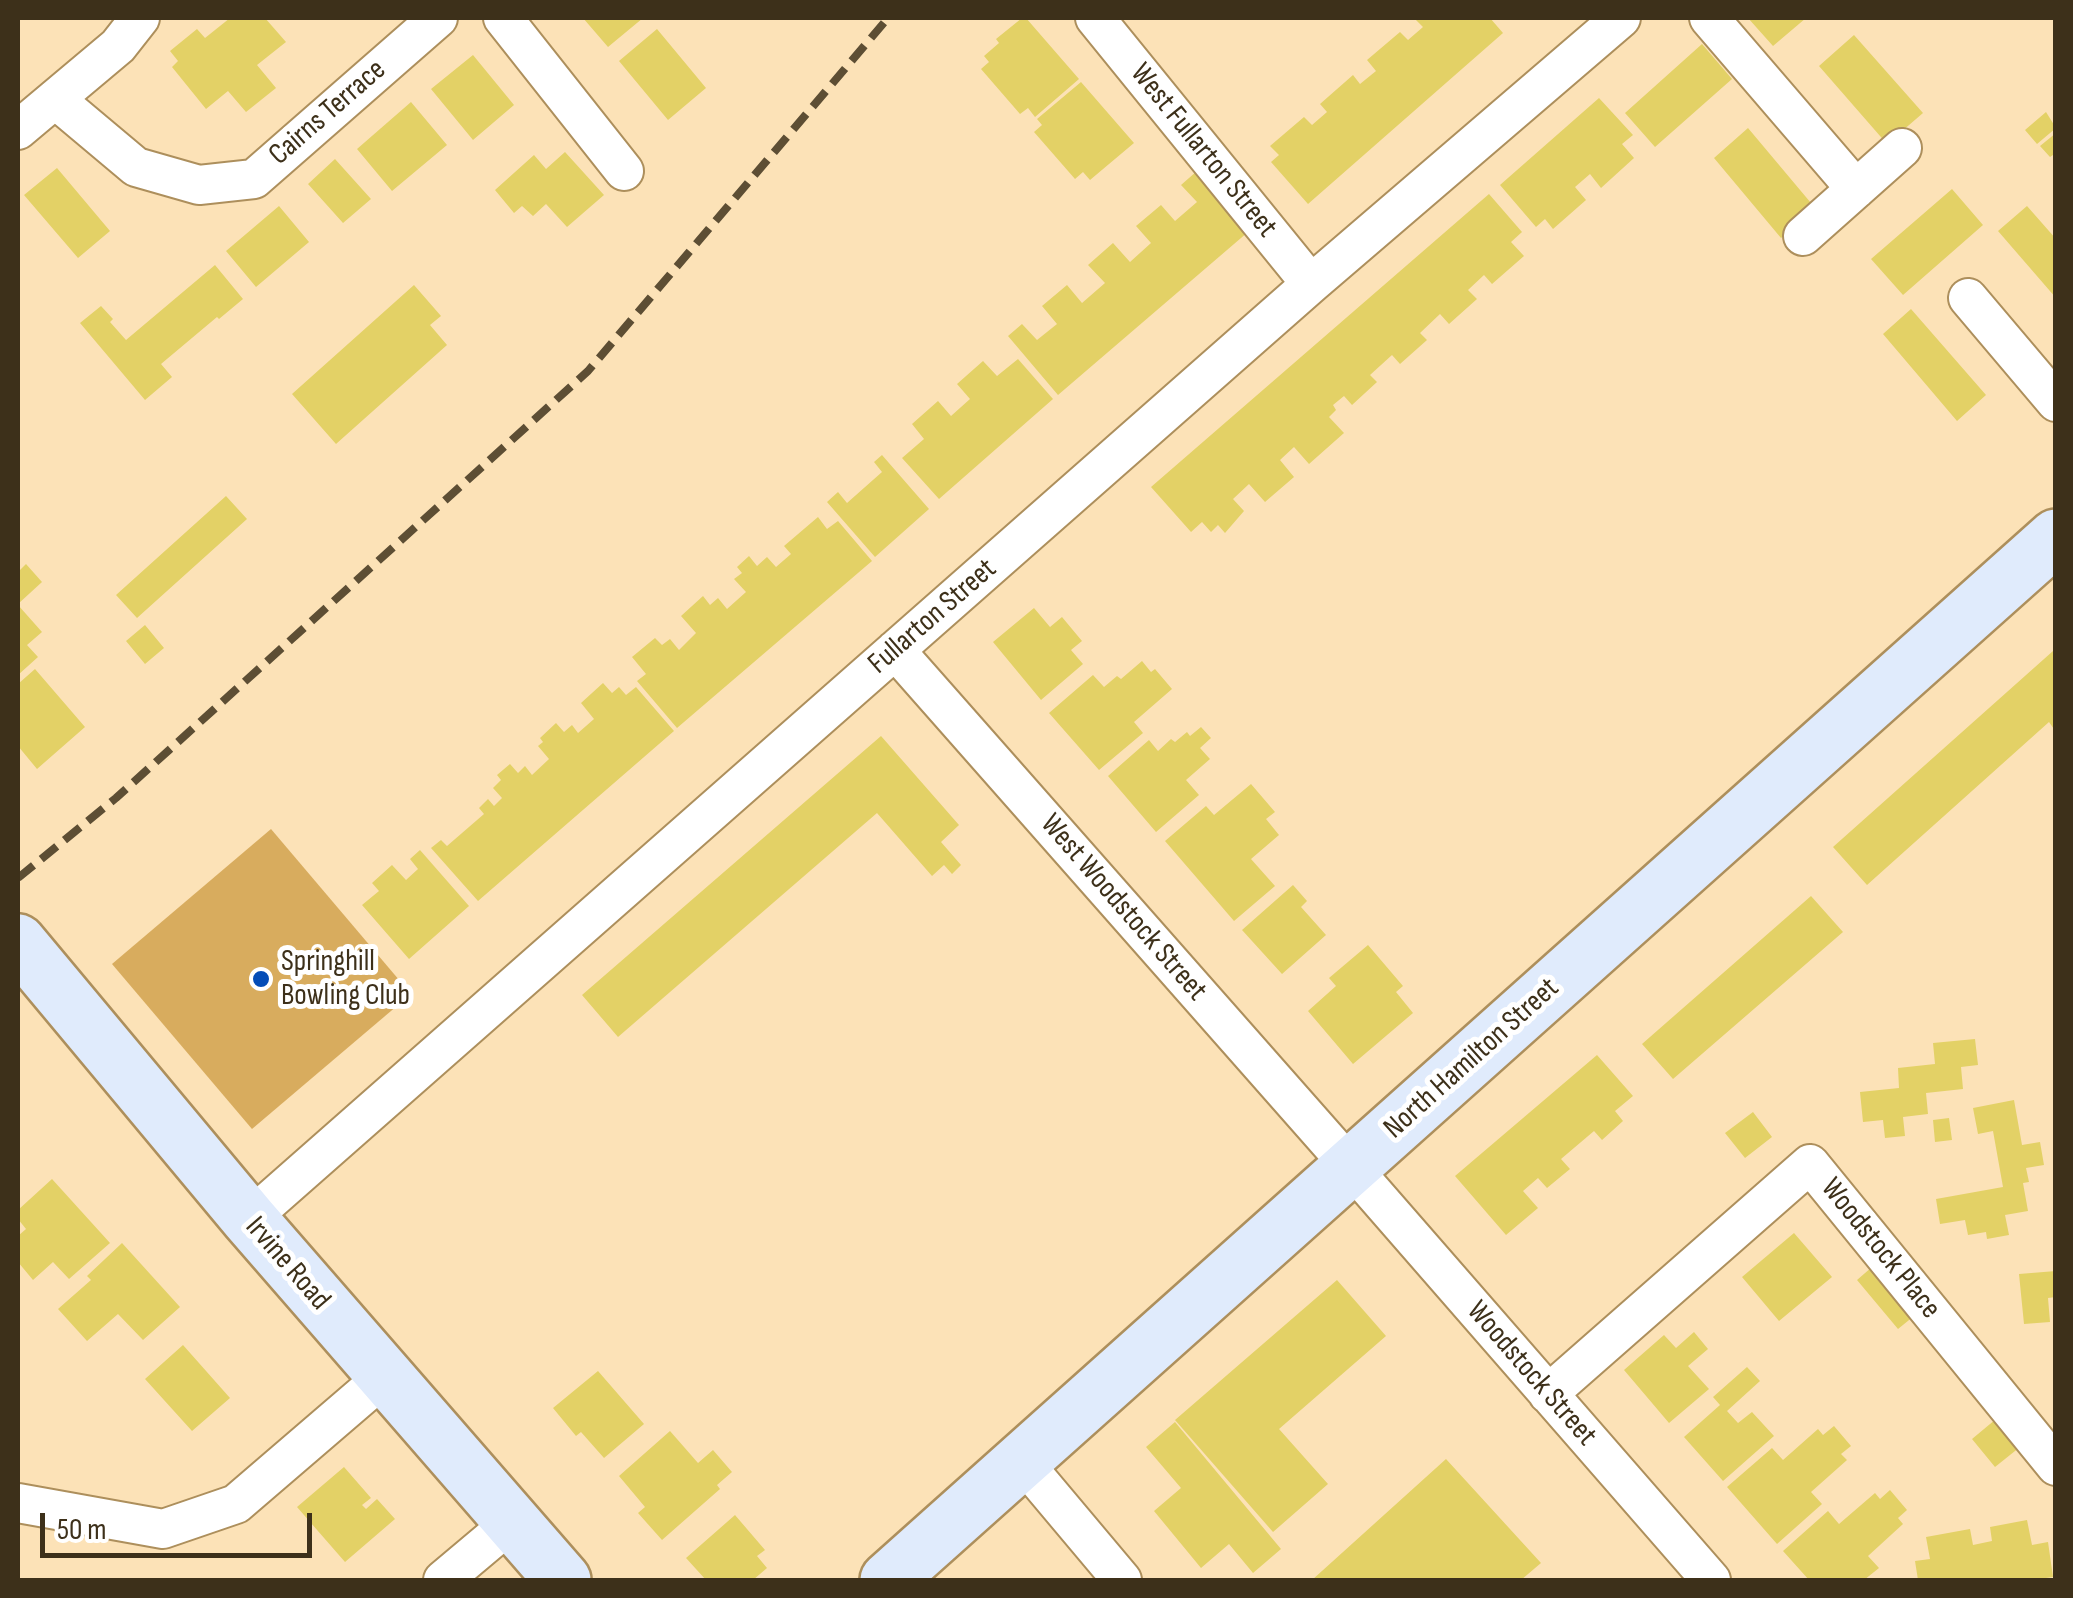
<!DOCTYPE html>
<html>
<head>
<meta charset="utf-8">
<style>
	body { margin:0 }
	#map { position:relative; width:2073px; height:1598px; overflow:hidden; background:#fce2b7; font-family:"Sofia Sans Condensed",sans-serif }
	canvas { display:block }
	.frame { position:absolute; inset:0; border:20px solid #3d301a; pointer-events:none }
	.scale { position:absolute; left:40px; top:1513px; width:272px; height:45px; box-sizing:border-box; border:5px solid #3d301a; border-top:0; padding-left:12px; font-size:30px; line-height:35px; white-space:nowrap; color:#3d301a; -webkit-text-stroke:8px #fff; paint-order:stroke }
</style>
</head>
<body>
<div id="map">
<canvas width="2073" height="1598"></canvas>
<div class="frame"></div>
<div class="scale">50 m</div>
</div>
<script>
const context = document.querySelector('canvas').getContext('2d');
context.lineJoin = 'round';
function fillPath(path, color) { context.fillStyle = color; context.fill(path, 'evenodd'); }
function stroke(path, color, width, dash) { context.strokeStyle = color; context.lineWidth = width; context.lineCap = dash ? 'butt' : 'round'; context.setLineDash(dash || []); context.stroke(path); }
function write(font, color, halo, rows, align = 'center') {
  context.font = font + ' "Sofia Sans Condensed",sans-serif'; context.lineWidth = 10; context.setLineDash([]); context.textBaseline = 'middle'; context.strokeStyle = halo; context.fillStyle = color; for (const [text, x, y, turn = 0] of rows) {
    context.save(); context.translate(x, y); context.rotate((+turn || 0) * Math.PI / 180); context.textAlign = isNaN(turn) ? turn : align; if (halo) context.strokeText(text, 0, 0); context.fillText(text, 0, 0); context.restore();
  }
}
fillPath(new Path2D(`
	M271,829L411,994L252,1129L112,964Z`), '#d8ac5e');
fillPath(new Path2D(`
	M230,18H265L286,42L257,65L276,88L246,112L228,91L206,109L172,67L178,61L170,51L197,29L205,38Z
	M583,18H643L608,47Z
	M1022,18H1026L1079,79L1035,117L1028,108L1020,114L981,69L989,62L984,56L999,43L996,39Z
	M1414,18H1490L1503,33L1308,204L1271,162L1279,155L1270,146L1304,117L1312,125L1327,112L1320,104L1353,75L1360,84L1376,71L1367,60L1400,32L1408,40L1423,27Z
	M1748,18H1806L1773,46Z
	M657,29L706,88L668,120L619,61Z
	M1854,35L1923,113L1887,144L1819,66Z
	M1702,44L1732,79L1655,147L1625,113Z
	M473,55L514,105L473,140L431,89Z
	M1081,82L1134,143L1090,180L1083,172L1075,179L1034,132L1042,125L1037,119Z
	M1599,98L1633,135L1622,144L1634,158L1601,188L1590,174L1575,187L1586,200L1553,229L1545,219L1536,227L1500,185Z
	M411,102L447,145L392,191L357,149Z
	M2046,112L2056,128L2037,144L2025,130Z
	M1748,128L1816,209L1781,238L1714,158Z
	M2056,133V153L2050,157L2040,146Z
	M565,152L604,195L567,227L546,204L533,216L522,206L514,213L495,190L534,155L546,169Z
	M335,159L371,199L343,223L308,184Z
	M57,168L110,231L78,258L24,195Z
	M1197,171L1248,232L1058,395L1008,336L1022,324L1037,340L1057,324L1042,306L1067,285L1082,303L1105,283L1088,265L1113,243L1130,262L1151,243L1136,226L1161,205L1175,221L1197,202L1181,185Z
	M1952,189L1983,225L1903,295L1871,259Z
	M1489,194L1522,232L1511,242L1524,256L1492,284L1484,275L1468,290L1477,299L1449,324L1440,314L1420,333L1427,340L1400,364L1392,355L1370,375L1377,382L1352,405L1344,396L1333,405L1336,410L1329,417L1344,433L1309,464L1294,447L1280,460L1294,477L1265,502L1249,484L1233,499L1244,511L1225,533L1218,525L1211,532L1202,522L1191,532L1151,487Z
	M279,206L309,242L256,287L226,251Z
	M2027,206L2056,239V298L1998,231Z
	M215,265L243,299L219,319L217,317L161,364L172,377L145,400L80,323L101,306L113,319L110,322L126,340Z
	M414,285L441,316L430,325L447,345L336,444L292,394Z
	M1911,309L1986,395L1957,421L1883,334Z
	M1018,359L1053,399L939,499L902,458L924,439L912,424L938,401L951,416L970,399L957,384L983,361L997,376Z
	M882,455L929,509L875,557L827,502L838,492L847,503L882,472L874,462Z
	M226,496L247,519L137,618L116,595Z
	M818,517L827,529L838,521L872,561L677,728L637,681L646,674L632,657L655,638L662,645L670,639L679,650L696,633L681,616L703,596L710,605L718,598L727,609L746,592L734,579L742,573L737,567L749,556L757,566L767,557L776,567L791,554L784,546Z
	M26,564L42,582L18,604V572Z
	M18,605L42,632L27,645L38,657L18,675Z
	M1034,608L1050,627L1062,617L1082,641L1071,650L1083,664L1041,700L993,642Z
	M145,625L164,648L145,664L126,641Z
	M2053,651L2056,732L2049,722L1867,885L1833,847Z
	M1142,661L1151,672L1155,669L1172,689L1134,722L1143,733L1099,770L1049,713L1093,675L1104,687L1117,676L1121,679Z
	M35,669L85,727L37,769L18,746V684Z
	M603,683L612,693L619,687L626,695L636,687L674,731L478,901L431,848L441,840L447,846L484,814L479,808L488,799L494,806L502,798L493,788L501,780L497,775L510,764L518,773L525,766L532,775L549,759L538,746L543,742L540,738L556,723L564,732L572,725L578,733L594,719L581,703Z
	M1201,727L1211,738L1200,748L1210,759L1186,780L1199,795L1156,832L1108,776L1149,740L1158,751L1171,739L1175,742L1187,732L1190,736Z
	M881,736L959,825L941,842L961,865L952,874L944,865L932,876L877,813L618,1037L582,995Z
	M1251,784L1275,812L1266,819L1279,835L1251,859L1275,886L1234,921L1165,841L1206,806L1214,815Z
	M420,850L469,906L409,959L362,905L379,891L372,883L392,865L406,880L418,869L410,859Z
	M1293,885L1307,901L1301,907L1326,935L1282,974L1242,930Z
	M1811,896L1843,932L1673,1079L1642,1044Z
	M1368,945L1403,986L1396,992L1413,1013L1353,1064L1308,1011L1336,986L1329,978Z
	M1975,1039L1978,1065L1961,1067L1963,1089L1926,1093L1928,1114L1903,1117L1905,1136L1885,1138L1883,1120L1863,1122L1860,1092L1899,1088L1898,1068L1935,1064L1933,1043Z
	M1597,1055L1633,1096L1615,1111L1623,1121L1602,1140L1594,1131L1561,1159L1570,1169L1547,1188L1538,1178L1523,1191L1538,1208L1506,1235L1455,1176Z
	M2014,1100L2022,1145L2040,1142L2044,1165L2026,1168L2029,1182L2023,1183L2028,1211L2005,1215L2009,1235L1987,1239L1986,1232L1968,1235L1965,1220L1940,1224L1936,1199L2003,1187L1993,1131L1978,1134L1973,1108Z
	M1753,1112L1772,1137L1745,1158L1725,1133Z
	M1949,1118L1952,1140L1935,1142L1933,1120Z
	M52,1179L110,1243L69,1279L53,1262L33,1280L18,1262V1236L26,1229L18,1219V1210Z
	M1794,1233L1832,1277L1779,1321L1742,1277Z
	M122,1243L180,1307L143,1340L118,1314L87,1341L58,1309L91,1280L87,1276Z
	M1872,1267L1914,1316L1898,1329L1857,1280Z
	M2056,1271V1297L2048,1298L2050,1322L2024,1324L2019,1274Z
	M1337,1280L1386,1336L1279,1429L1328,1484L1273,1532L1175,1420Z
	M1694,1332L1708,1349L1688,1366L1709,1389L1669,1423L1624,1370L1664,1335L1676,1348Z
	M183,1345L230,1398L192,1431L145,1379Z
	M1747,1367L1760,1381L1727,1411L1738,1423L1752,1412L1774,1436L1723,1481L1684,1437L1720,1405L1713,1397Z
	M598,1371L644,1424L604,1458L581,1432L576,1436L553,1408Z
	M1996,1419L2020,1447L1995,1467L1972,1439Z
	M1175,1422L1281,1549L1253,1573L1229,1544L1201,1568L1154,1511L1181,1488L1146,1447Z
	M1834,1426L1851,1446L1841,1454L1847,1460L1811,1492L1822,1504L1777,1544L1727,1487L1772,1448L1783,1460L1818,1429L1823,1435Z
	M670,1431L698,1463L713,1450L732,1472L717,1485L720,1489L662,1540L638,1513L645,1507L619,1476Z
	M1446,1459L1541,1563L1521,1580H1312Z
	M344,1467L371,1498L362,1505L366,1509L377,1499L395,1519L345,1562L297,1507Z
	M1890,1490L1907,1510L1898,1518L1903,1524L1868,1556L1879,1568L1864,1580H1809L1783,1551L1828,1511L1839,1524L1875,1493L1880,1499Z
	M735,1515L765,1550L757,1556L767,1568L753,1580H706L686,1558Z
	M2027,1520L2032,1545L2048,1542L2053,1577L2032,1580H1918L1915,1561L1930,1559L1926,1537L1970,1529L1973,1545L1992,1541L1990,1527Z`), '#e3d166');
const street = new Path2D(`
	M503,18L624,171
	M1095,18L1311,284
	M1709,18L1856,189
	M55,99L136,167L199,185L254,179L438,18
	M18,130L118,46L140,18
	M1803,236L1902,148
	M1968,298L2056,402
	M895,650L1351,1167L1711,1580
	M249,1219L1311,284L1621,18
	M1548,1394L1810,1164L2056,1466
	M1022,1461L1122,1580
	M18,1503L163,1529L236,1504L385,1376
	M443,1580L512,1522`);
const secondary = new Path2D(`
	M18,942L249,1219L563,1580
	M888,1580L2056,537`);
stroke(street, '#ad8f5c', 42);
stroke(secondary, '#ad8f5c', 60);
stroke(street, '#fff', 38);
stroke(secondary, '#e0ebfc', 55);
stroke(new Path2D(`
	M18,878L116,798L588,371L888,18`), '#5d4e34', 8, [20, 10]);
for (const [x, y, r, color] of [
	[261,979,10,"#054db7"]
]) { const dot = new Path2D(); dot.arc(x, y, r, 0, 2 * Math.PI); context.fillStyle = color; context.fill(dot); stroke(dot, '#fff', 4); }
write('30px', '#3d301a', '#fff', [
	["Cairns Terrace",328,113,-41],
	["West Fullarton Street",1203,151,51],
	["Fullarton Street",933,617,-41],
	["West Woodstock Street",1123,908,49],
	["North Hamilton Street",1472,1059,-42],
	["Woodstock Place",1880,1249,51],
	["Irvine Road",287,1264,49],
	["Woodstock Street",1531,1374,49]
]);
write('30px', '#3d301a', '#fff', [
	["Springhill",281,962],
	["Bowling Club",281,996]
], 'left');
</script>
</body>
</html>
